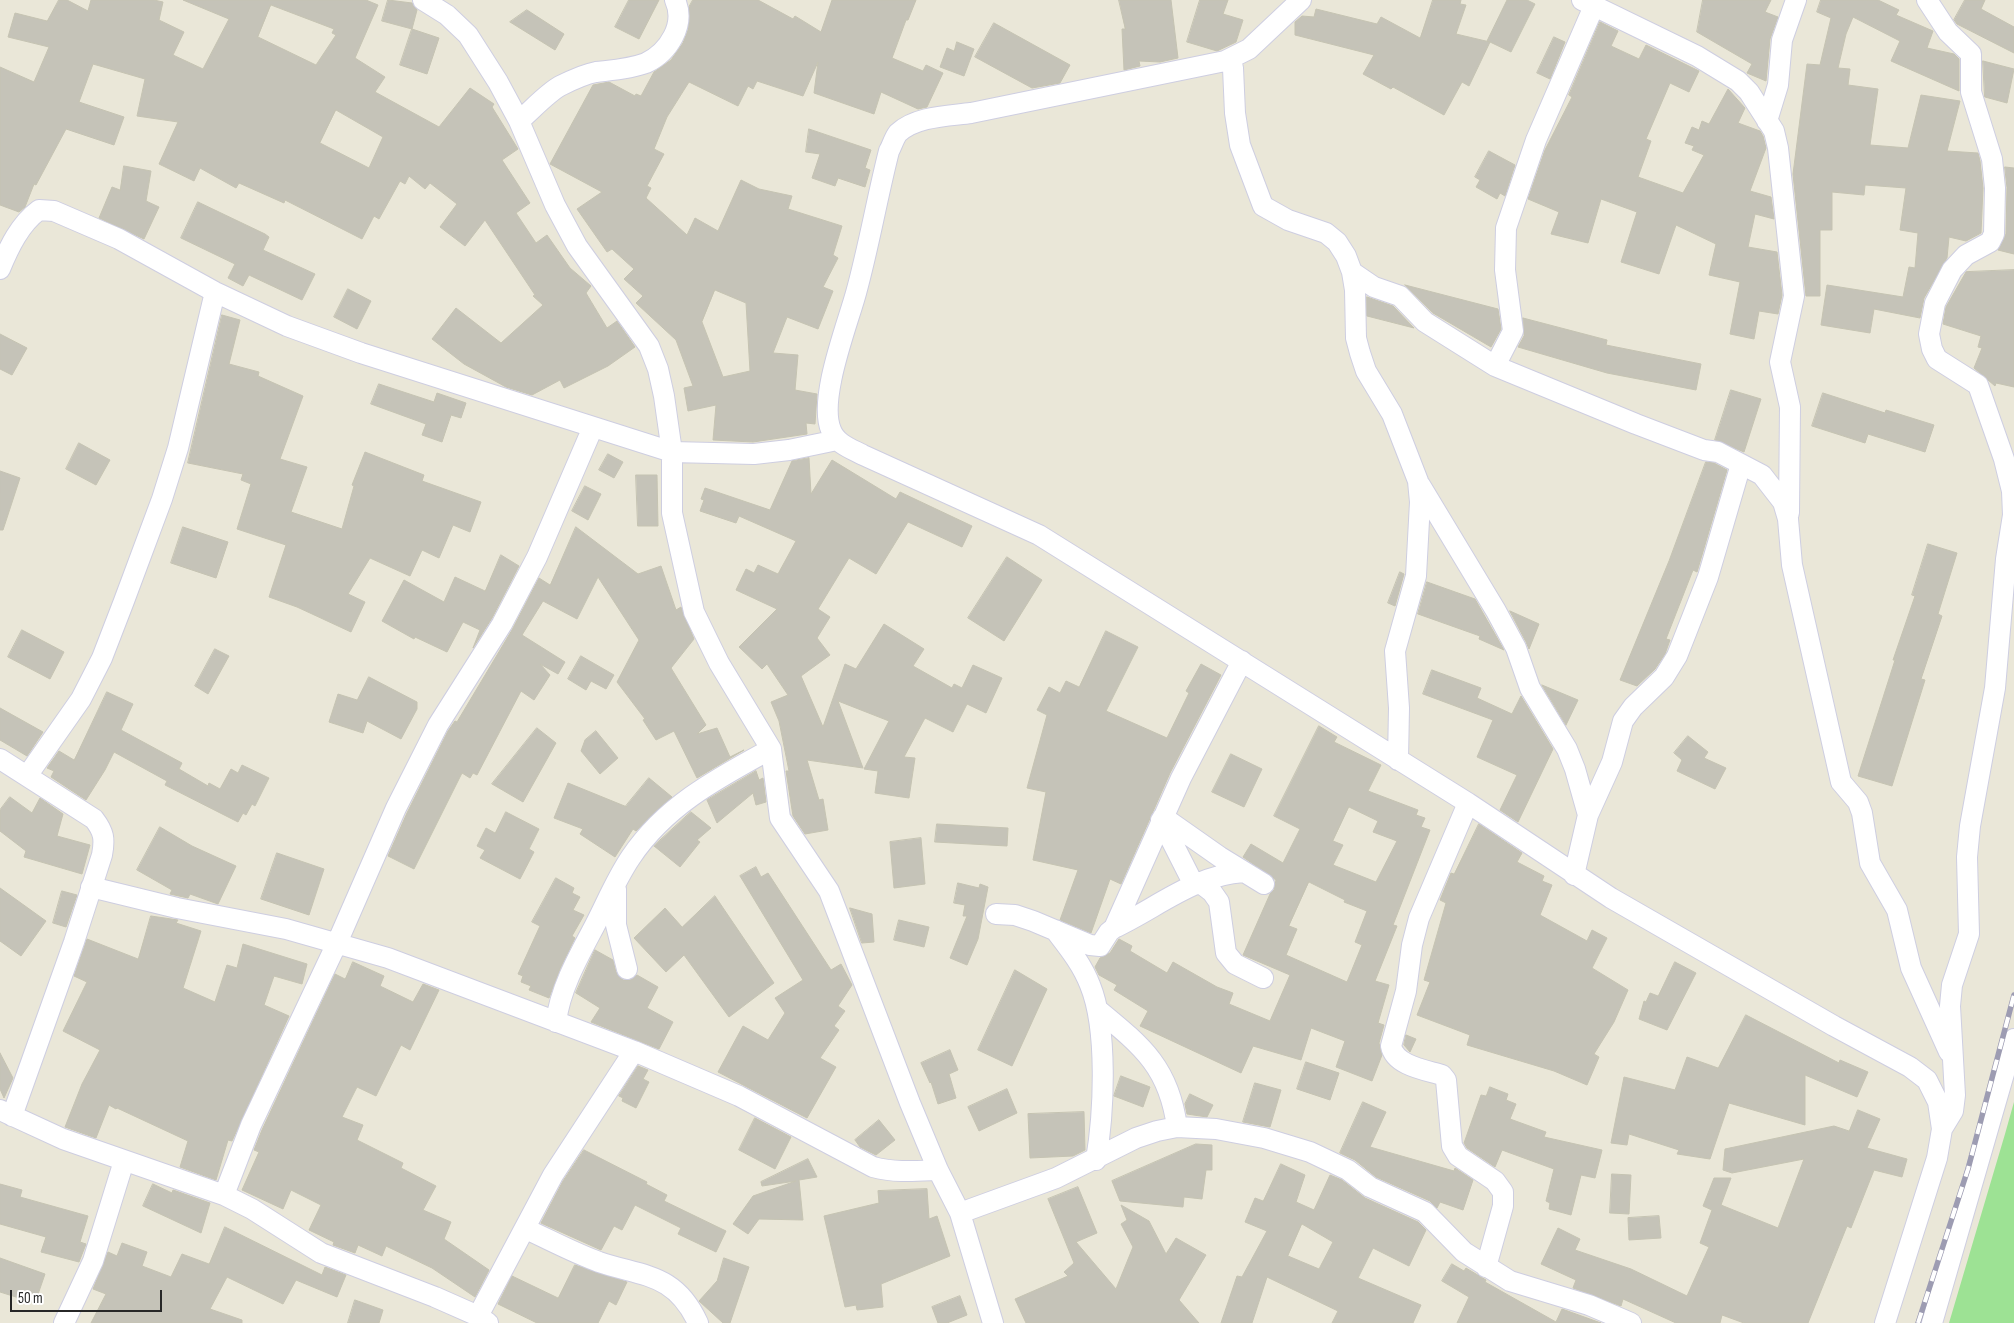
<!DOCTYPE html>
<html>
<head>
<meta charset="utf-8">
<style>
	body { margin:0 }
	#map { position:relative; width:2014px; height:1323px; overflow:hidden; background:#eae7d8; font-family:"Sofia Sans Condensed",sans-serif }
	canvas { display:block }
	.scale { position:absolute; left:10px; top:1290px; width:152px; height:22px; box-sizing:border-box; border:2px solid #272727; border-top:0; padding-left:6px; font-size:15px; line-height:18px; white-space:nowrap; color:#272727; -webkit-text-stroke:4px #fff; paint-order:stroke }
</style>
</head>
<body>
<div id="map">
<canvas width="2014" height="1323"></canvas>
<div class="scale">50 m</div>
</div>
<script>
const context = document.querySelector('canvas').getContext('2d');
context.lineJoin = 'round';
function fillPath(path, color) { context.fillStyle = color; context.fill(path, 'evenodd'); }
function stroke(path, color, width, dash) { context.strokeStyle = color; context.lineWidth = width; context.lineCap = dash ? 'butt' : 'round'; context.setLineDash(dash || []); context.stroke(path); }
fillPath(new Path2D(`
	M2014,1102V1323H1949L2005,1134Z`), '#9de294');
const building = new Path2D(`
	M59,0H67L88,11L91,0H154L163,2L159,20L184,32L173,55L203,69L229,19L183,0H366L378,5L355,58L385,77L375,92L439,127L470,88L494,104L492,107L518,149L502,160L530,203L516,213L536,243L547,235L570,268L591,286L586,293L607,328L617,321L635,347L608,366L564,388L560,380L532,395L506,387L464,364L432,339L456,308L501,343L543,305L533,296L535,295L485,220L465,246L440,227L457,204L430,183L425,189L409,176L405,184L400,181L379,219L374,216L362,239L285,200L284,203L239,183L236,188L200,168L194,181L159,164L178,122L137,116L145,79L93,64L79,102L124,117L114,145L66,129L36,185L34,184L25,207L19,212L0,205V67L34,82L49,47L8,37L15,13L47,21ZM271,5L334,29L332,33L336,35L316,65L258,37ZM336,110L383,137L369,168L320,143Z
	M388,0L412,3L417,10L412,29L382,21Z
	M629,0H659L639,39L615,27Z
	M693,0H758L793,19L795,16L821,32L832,0H916L908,20H906L892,58L923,71L926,65L943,73L927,107L918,109L881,92L874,114L814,93L818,62L803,96L757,81L753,89L748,86L738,106L689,82L667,117L654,149L664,154L647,186L651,188L646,198L687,235L695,218L718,231L741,180L759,189L792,196L788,209L842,226L833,255L838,258L823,287L833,291L818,329L787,317L773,353L798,355L795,390L817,394L815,424L806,423L807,434L753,442L713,440L716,405L688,411L684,388L693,386L676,340L636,303L643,296L624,279L634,269L612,249L607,252L577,209L602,192L550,164L593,85L609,82L635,96L636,94L641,96L654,72L671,60L683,43L688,30L689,7ZM715,290L746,303L750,371L723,377L702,322Z
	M1119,0H1171L1178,58L1160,62L1139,61L1140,66L1124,70L1122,29H1125Z
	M1200,0H1228L1223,14L1243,20L1236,42L1217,51L1187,42Z
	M1433,0H1461L1460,4L1466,5L1456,34L1490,42L1487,41L1507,0H1527L1535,4L1511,52L1490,42L1469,86L1462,82L1444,115L1393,87L1391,89L1363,74L1374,55L1295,35V22L1302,16L1314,17L1316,9L1377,24L1381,17L1420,38Z
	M1703,0H1771L1765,12L1778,17L1770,39L1766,81L1747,73L1752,64L1697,32Z
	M1821,0H1878L1899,10L1896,15L1933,31L1927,48L1954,54L1959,59V91L1891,61L1900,41L1853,17L1846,34L1838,68L1850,69L1848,85L1878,89L1870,145L1908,148L1921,95L1960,101L1947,151L1978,153L1980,161L1983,188L1981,233L1966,241L1949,237L1947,258L1924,298L1920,318L1874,309L1870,333L1821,325L1827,285L1903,297L1909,267L1915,268L1918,233L1900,230L1906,188L1865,185L1864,195L1832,192V230H1820V296H1806L1793,174L1807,64L1820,65L1831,18L1817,12Z
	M1965,0H1985L1981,9L2014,27V53L1957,24L1954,20Z
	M527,10L564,34L555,50L510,22Z
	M1600,22L1618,31L1611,46L1639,59L1646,45L1699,71L1689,92L1670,83L1646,139L1651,141L1638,177L1683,193L1704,155L1692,150L1694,146L1685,143L1692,127L1699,130L1702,121L1709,124L1728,89L1745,108L1738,123L1760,131L1763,136L1766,148L1750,191L1771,197L1774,219L1755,214L1748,247L1777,252L1782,295L1778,314L1759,311L1754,339L1730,334L1740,282L1709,275L1716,244L1676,225L1659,274L1621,262L1637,212L1601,199L1588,243L1551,234L1559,212L1528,199L1545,150L1572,97L1569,95Z
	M994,23L1070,65L1060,83L1032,88L975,57Z
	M412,29L439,38L427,74L400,65Z
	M1554,37L1565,42L1550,79L1537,73Z
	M957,42L974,49L964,76L940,67L947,48L954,51Z
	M1983,61L2014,69L2007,103L1985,97Z
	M809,129L871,150L865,168L870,170L865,187L838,178L835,186L812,178L820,154L806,152Z
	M1489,151L1515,165L1505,196L1500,193L1497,199L1476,187L1480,180L1475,177Z
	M124,166L151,171L146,201L159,207L144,239L99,218L112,187L120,190Z
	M2005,167L2014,168V254L1998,250L2006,234L2007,188Z
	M198,202L265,234L269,237L263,250L315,274L302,300L249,275L243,286L228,278L235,264L181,238Z
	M2014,270V387L1996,383L1995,386L1974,368L1982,348L1978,347L1981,336L1943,324L1946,307L1966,272Z
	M1405,285L1498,309L1501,329L1491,347L1433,313Z
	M348,289L371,301L357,329L334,317Z
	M1367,297L1393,306L1414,328L1367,316Z
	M222,315L240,320L229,364L259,372L258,376L303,396L280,459L307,467L291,512L342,529L354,486L352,485L365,452L424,475L422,481L481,502L470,532L453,525L439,558L422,550L410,576L370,558L348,594L365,602L351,632L297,607L269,597L286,545L237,529L251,484L241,480L243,474L188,463Z
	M1523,318L1607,340L1606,345L1701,364L1696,390L1607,373L1518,347L1524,336Z
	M0,334L27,348L12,375L0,369Z
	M379,384L434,402L437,393L466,403L461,418L451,415L442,442L422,435L426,424L371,404Z
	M1731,390L1761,399L1744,452L1715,440Z
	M1823,393L1885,413L1886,410L1934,425L1925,452L1868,434L1865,443L1812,426Z
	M79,443L110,460L96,485L66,469Z
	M608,454L623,462L614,478L599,470Z
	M809,458L811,494L832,460L896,499L900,492L972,526L962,547L908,522L876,574L849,558L818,609L830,617L817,638L830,655L801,676L823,727L845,664L856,669L884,624L924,649L913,666L952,688L954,684L962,688L973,665L1002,678L986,713L967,704L953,732L925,718L904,757L915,758L909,798L875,793L878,771L864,769L889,721L838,701L863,768L807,760L819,800L823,799L828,830L805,834L793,816L786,771H789L779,721L771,702L788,695L767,664L762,669L739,647L777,609L736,590L746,569L754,573L758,565L778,574L796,541L739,516L736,523L700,511L704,500L701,499L705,488L770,510L792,461Z
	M1706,462L1714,463L1727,470L1697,572L1693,570L1666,639L1670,640L1665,654L1655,669L1637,686L1620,680L1669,561Z
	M0,471L20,478L3,530H0Z
	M636,475H657L658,526H638Z
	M585,486L601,494L588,520L572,511Z
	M183,527L228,542L216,578L171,563Z
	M576,527L638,574L661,566L676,610L681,607L694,639L671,668L706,725L697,734L717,728L730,757L744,750L697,778L674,731L656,740L643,720L645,719L617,682L639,640L598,577L577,619L543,601L522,635L565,662L558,674L540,664L550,675L534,700L521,691L477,775L473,773L470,778L462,773L414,869L388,856L407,813L448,731L455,721L457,722L512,630L539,578L550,585Z
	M1928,544L1957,553L1938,614L1942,616L1921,679L1925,680L1892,786L1858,776L1895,660H1893L1915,596L1912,595Z
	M501,555L519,566L492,618L473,648L480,630L463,622L447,652L415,637L414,639L382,621L404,580L444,602L455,577L485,591Z
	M1007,557L1042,580L1004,641L968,618Z
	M1400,572L1404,574L1395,606L1388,603Z
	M1427,582L1475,599L1504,650L1479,639L1480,636L1418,614Z
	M1510,611L1539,624L1529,649L1526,642Z
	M22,630L64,652L50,679L8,657Z
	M1106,631L1138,647L1106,711L1167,738L1189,693L1186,691L1201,664L1221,675L1170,773L1121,884L1110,879L1091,933L1060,920L1078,870L1033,860L1046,792L1027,788L1047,715L1037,710L1049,687L1060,693L1066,681L1079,687Z
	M215,649L229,656L208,694L195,686Z
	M581,656L614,675L606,689L591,681L586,690L568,679Z
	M1432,670L1481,688L1477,698L1512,714L1521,696L1553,749L1518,822L1500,810L1517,775L1477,757L1493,720L1423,694Z
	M369,677L417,702V709L401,739L367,721L363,733L329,722L338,694L357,700Z
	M1542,685L1578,700L1566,725Z
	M107,692L133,704L121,730L182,763L179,769L208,786L209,783L220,789L231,769L238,773L242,765L269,778L255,806L252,804L246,815L243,813L238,822L165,785L167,781L114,752L105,770L86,800L51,777L54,771L47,768L59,751L74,760Z
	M0,708L43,732L27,756L0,740Z
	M1319,726L1337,737L1334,742L1381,765L1368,791L1418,810L1416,815L1425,818L1421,827L1430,830L1393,925L1397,926L1375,981L1389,985L1378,1023L1384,1025L1379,1043L1382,1055L1372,1081L1336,1067L1345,1041L1311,1028L1301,1060L1253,1046L1241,1073L1140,1026L1148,1011L1114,990L1117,985L1099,975L1095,967L1100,958L1110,953L1119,939L1132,946L1130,951L1167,973L1173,962L1217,987L1233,993L1229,1004L1270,1021L1290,975L1243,955L1270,894L1274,890L1276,880L1243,857L1251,844L1283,863L1300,829L1274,816ZM1349,807L1378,821L1373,832L1397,841L1376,882L1333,865L1343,845L1333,841ZM1309,882L1345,900L1344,902L1367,911L1355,942L1362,945L1347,982L1286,955L1297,929L1289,926Z
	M537,728L556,743L523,802L492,784Z
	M596,731L618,758L600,774L581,751L585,740Z
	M1688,736L1708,752L1704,758L1726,768L1715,789L1677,771L1682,760L1674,753Z
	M1231,754L1262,769L1244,807L1212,792Z
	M756,771L759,780L763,778L766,802L756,805L753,793L717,823L707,800Z
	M649,778L672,797L636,831L633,829L615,857L580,834L583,829L554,818L568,783L627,807L626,806Z
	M10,797L32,813L40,798L63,814L57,836L90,845L82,874L24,857L26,851L0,831V810Z
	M506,812L539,829L529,849L534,852L520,879L480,858L485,850L477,846L486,828L495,833Z
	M691,812L711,828L697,840L700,842L680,867L654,846Z
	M937,824L1008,828L1007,846L935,842Z
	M1479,824L1522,853L1517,862L1544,876L1542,881L1552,885L1540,915L1587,941L1592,930L1607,938L1592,968L1628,990L1614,1022L1594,1054L1599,1057L1587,1085L1554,1071L1467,1045L1470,1035L1417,1015L1430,982L1424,980L1446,903L1440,900L1451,873L1454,874Z
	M160,827L192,846L236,866L218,904L190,894L188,898L170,894L172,890L137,870Z
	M921,838L925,884L894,888L890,842Z
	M277,853L324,869L309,915L261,899Z
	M756,867L761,877L768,873L831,970L841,964L852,985L838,1006L845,1011L834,1026L839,1030L820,1058L836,1067L807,1118L718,1072L743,1026L768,1040L785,1013L775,998L803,980L740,876Z
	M556,878L574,888L572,893L580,897L573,910L584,915L572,936L575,938L560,969L549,998L529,990L531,986L521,982L523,976L518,974L540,926L532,922Z
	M958,883L979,888L980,884L988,887L978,939L967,965L950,958L967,916H963L965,905L954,903Z
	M0,888L46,921L21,956L0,941Z
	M62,891L77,895L66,927L53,923Z
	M715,896L774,983L729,1017L684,955L666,972L634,938L665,908L682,927Z
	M850,908L872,914L874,942L862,943Z
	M151,916L178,920L176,923L201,931L183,988L215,1002L227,965L237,968L243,944L307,964L302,984L274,976L264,1005L289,1016L232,1141L228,1140L216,1180L180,1167L188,1141L117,1108L116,1109L109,1105L96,1138L65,1127L82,1084L100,1050L63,1031L87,982L74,976L87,939L138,959Z
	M899,920L929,927L924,947L894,940Z
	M595,950L613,960L616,972L623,980H630L637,975L658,987L647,1008L673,1022L659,1049L591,1022L600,1008L576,993Z
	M353,962L384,976L380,986L413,1002L423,984L439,990L410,1050L401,1045L376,1096L357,1087L342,1117L363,1125L357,1140L403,1163L401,1168L436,1186L423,1210L451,1222L444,1239L489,1270L475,1297L432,1268L386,1246L382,1256L358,1245L355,1253L333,1245L334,1242L309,1230L321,1205L291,1190L283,1209L242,1190L259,1152L254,1150L262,1130L335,974L345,979Z
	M1675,962L1696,973L1667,1030L1639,1019L1644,1001L1646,1002L1650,993L1658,996Z
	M1015,970L1047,989L1012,1066L978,1050Z
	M1746,1015L1839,1063L1840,1060L1868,1072L1857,1097L1805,1075V1125L1729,1103L1710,1159L1677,1154L1679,1150L1629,1134L1627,1145L1611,1143L1624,1077L1675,1090L1687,1057L1718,1068Z
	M1406,1035L1416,1039L1410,1052L1404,1045Z
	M950,1050L958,1070L949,1074L956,1098L938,1104L931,1082L930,1083L921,1063Z
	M0,1053L13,1078L4,1098L0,1089Z
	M1306,1062L1339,1073L1330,1100L1297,1089Z
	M638,1066L648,1070L643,1079L649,1082L636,1108L622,1101L623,1098L619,1096Z
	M1121,1076L1150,1087L1143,1107L1114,1096Z
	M1255,1083L1281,1090L1270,1127L1243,1122Z
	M1490,1087L1508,1094L1506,1100L1516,1104L1510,1119L1546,1132L1544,1137L1602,1150L1595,1178L1581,1175L1571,1215L1549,1209L1550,1203L1546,1201L1554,1169L1502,1150L1495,1167L1467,1148L1464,1143L1481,1095L1486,1096Z
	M1007,1089L1017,1113L979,1131L968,1107Z
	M1190,1094L1213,1105L1207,1117L1187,1114L1185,1104Z
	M1363,1102L1386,1112L1370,1147L1454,1171L1455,1168L1473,1180L1463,1210L1440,1202L1437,1208L1430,1201L1376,1177L1355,1160L1340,1153Z
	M1858,1110L1880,1119L1867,1148L1907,1159L1902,1177L1874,1170L1851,1228L1847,1226L1808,1323H1744L1722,1315L1720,1323H1676L1623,1299L1621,1306L1573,1288L1576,1280L1541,1264L1558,1228L1580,1239L1575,1250L1631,1269L1687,1296L1709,1247L1700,1243L1712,1210L1703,1206L1714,1178H1731L1721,1205L1778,1228L1804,1159L1732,1173L1723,1170L1725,1149L1834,1126L1849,1131Z
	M1084,1112L1085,1150L1073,1156L1030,1158L1028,1114Z
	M755,1118L791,1137L775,1169L739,1150Z
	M879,1120L895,1140L876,1155L860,1147L855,1140Z
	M1196,1144L1212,1145V1170H1206L1202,1199L1184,1197L1183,1207L1120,1201L1112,1181Z
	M584,1150L647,1182L646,1184L667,1195L664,1201L726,1231L716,1252L678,1234L681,1228L635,1205L622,1230L614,1226L601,1250L541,1223L563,1181Z
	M808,1159L817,1177L799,1180L803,1220L759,1219L748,1234L733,1224L753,1196L796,1181L762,1186L761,1182Z
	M1281,1164L1305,1175L1296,1202L1314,1210L1330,1175L1342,1180L1365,1198L1418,1222L1426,1230L1409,1266L1373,1248L1358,1278L1421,1305L1413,1323H1332L1338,1311L1267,1277L1252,1323H1221L1237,1276L1242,1277L1267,1231L1245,1222L1255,1198L1263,1201ZM1302,1224L1333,1242L1319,1269L1288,1256Z
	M1612,1174L1631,1175L1629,1214L1610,1213Z
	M0,1184L22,1190L20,1197L88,1216L80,1242L86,1244L79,1262L41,1252L46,1237L0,1224Z
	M153,1184L172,1193L173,1190L210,1203L201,1233L143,1206Z
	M1078,1187L1097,1233L1076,1242L1116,1289L1133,1247L1121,1224L1127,1220L1121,1205L1149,1221L1166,1254L1176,1238L1206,1255L1179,1300L1199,1323H1026L1015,1299L1068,1276L1064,1272L1074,1263L1048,1199Z
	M927,1189L929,1219L937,1216L950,1256L881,1284L883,1307L857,1310L856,1305L845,1307L824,1216L879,1203L878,1191Z
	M1659,1216L1661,1238L1629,1240L1628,1218Z
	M225,1227L322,1275L325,1267L346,1275L337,1297L296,1280L283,1304L227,1277L210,1309L242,1320V1323H91L106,1294L93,1289L108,1252L117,1256L122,1243L147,1252L142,1266L171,1277L182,1254L209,1264Z
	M0,1258L45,1274L35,1303L0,1292Z
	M724,1258L749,1267L730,1323H723L699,1301L717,1281Z
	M1452,1264L1464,1271L1466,1268L1486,1280L1485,1282L1556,1322L1562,1309L1601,1323H1457L1469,1297L1442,1281Z
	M575,1265L627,1282L616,1305L609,1301L598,1323H537L498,1304L512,1276L558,1298Z
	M960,1296L967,1315L947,1323H938L932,1307Z
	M355,1300L383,1310L379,1323H348Z`);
fillPath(building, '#c5c3b8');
stroke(building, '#c5c3b2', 1);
const street = new Path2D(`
	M423,0L447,15L468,35L498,82L519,121L555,205L577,246L649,346L658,369L664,396L672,452V513L694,612L719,663L771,749L780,818L829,891L910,1103L938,1170L960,1213L993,1323
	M1301,0L1249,49L1225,61L971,113C949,116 916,116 898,133C894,138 892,146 889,151C877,198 869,246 856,293C847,326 818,399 831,430C836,444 852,449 863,455L1039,535L1468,803L1611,898L1834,1026L1910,1067L1927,1080L1938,1102L1942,1129L1937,1158L1885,1323
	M1582,0L1697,56L1738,81L1749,92L1774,131L1778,148L1794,296L1780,362L1790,407L1789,513
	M1927,0L1948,32L1971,54V92L1992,159L1995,188L1994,234L1990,242L1966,255L1952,270L1935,303L1929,334L1932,349L1937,359L1978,385L2004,459L2012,491L2013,515L2006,559L1995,688L1970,826L1967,857L1969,934L1952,985L1950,1006L1955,1095L1953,1111L1942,1129
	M1233,68L1235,113L1240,145L1263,206L1288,220L1326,233L1337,242L1346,256L1352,272L1355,290L1356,338L1360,353L1366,371L1392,414L1418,481L1420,502L1416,576L1395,651L1399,708L1398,760
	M519,121C532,110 546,94 560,86C570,81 585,74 596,72C613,70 630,69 646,63C669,52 686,24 675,0
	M1767,121L1778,85L1782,40L1796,0
	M0,269C9,247 20,224 39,210L54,211L119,239L215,292L287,326L361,353L672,452L754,454L789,450L837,440
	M1352,272L1374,287L1400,296L1425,322L1495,366L1636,424L1704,450L1718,452L1762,475L1783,502L1788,519L1792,565L1841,782L1858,802L1862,813L1870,863L1897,910L1911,968L1949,1052
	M1495,366L1513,331L1505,270L1506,228L1536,140L1594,6
	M1420,485L1496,611L1516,648L1530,688L1567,749L1575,769L1588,815L1574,875
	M0,759L94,819C104,832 105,839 102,855L74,942L12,1116
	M27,776L81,699L102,658L124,601L162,499L178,448L215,292
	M1468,803L1419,918L1412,945L1406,991L1391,1046C1395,1066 1426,1070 1442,1075L1446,1080L1452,1146L1458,1156L1495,1181L1503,1192V1206L1486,1267
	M1588,815L1612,762L1623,721L1633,707L1664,677L1677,656L1708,577L1741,464
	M1163,817L1220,857L1264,884
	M1161,820L1194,885
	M1199,882L1212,892L1219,902L1226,953L1235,964L1263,978
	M91,887L177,908L286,929L388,958L634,1051L739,1096L873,1167C895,1173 916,1171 938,1170
	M616,889V925L627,969
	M996,914L1015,915L1033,921L1090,945L1100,946L1109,932L1114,928L1181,778L1242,661
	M1114,928C1157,908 1194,875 1244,872
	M1055,930C1068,947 1082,964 1090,985C1108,1029 1104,1113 1096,1160
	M1097,1009C1142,1046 1169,1067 1177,1127
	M556,1022C560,989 578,957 594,927C606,904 616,879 631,857C666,805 718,778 771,749
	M0,1110L63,1139L224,1195L252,1209L321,1253L435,1297L478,1316L488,1323
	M224,1195L251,1125L337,943L396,808L438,725L502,624L537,557L593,427
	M960,1213L1056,1178L1136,1138L1157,1131L1177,1127L1216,1129L1264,1138L1310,1152L1348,1170L1370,1187L1425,1212L1464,1252L1510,1281L1589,1305L1631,1323
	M526,1229C550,1240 574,1253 599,1262C644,1277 675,1273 698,1323
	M478,1316L553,1175L634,1051
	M64,1323L93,1261L124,1161
	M1932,1323L2014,1039`);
stroke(street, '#cecee1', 22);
stroke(street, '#fff', 20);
const rail = new Path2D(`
	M1918,1323L1968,1169L2014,995`);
stroke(rail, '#9d9cb2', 5.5);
stroke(rail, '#fff', 4, [11]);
</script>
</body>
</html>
